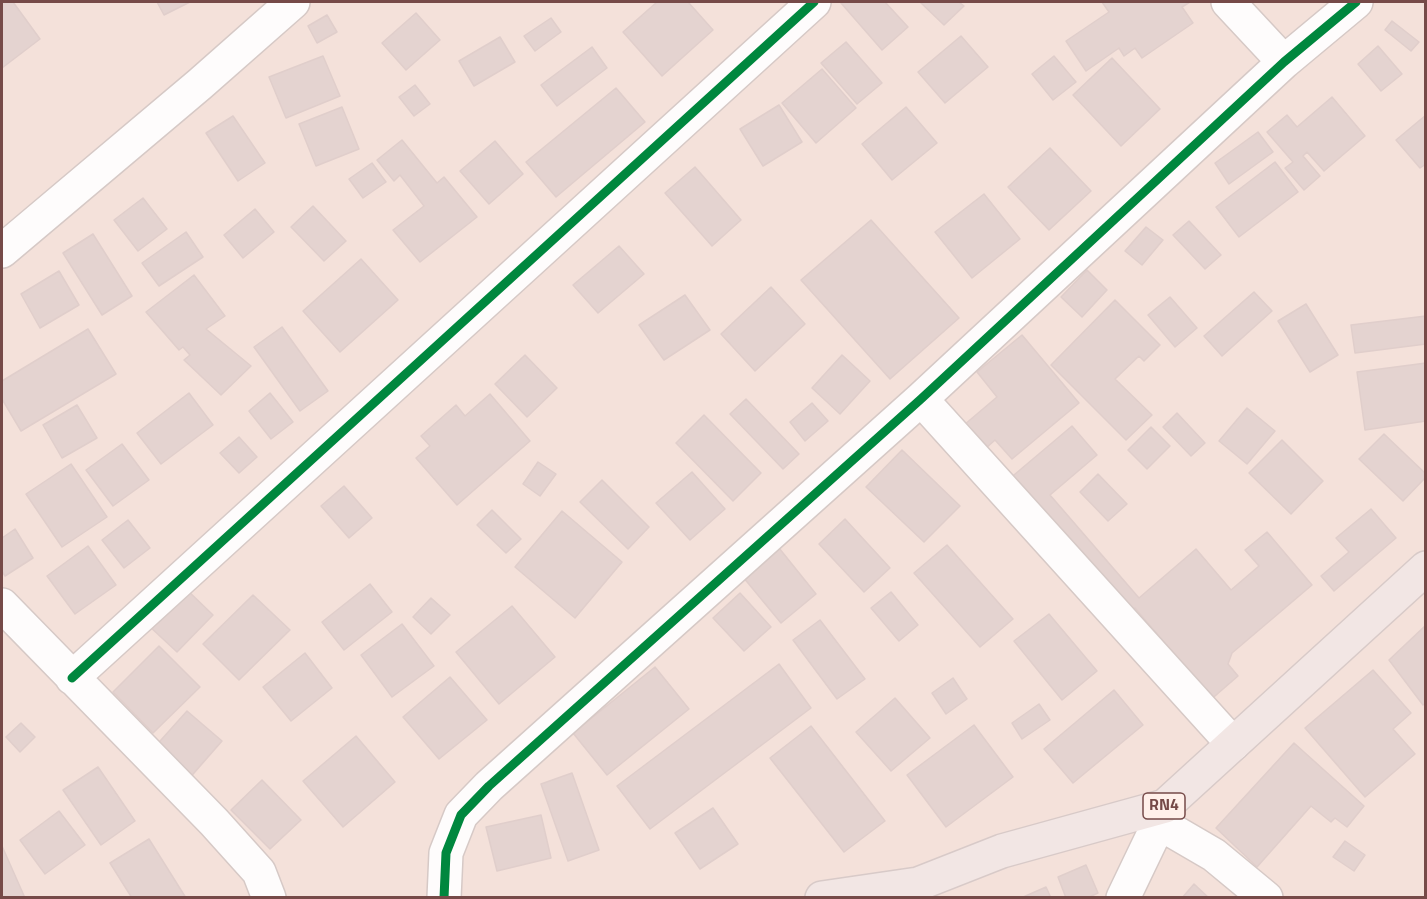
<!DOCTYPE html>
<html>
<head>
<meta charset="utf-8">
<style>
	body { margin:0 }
	#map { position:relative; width:1427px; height:899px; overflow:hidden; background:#f7ede9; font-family:"Titillium Web",sans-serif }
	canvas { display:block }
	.frame { position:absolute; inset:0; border:3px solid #764a48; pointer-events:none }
</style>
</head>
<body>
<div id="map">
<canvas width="1427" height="899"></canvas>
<div class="frame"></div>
</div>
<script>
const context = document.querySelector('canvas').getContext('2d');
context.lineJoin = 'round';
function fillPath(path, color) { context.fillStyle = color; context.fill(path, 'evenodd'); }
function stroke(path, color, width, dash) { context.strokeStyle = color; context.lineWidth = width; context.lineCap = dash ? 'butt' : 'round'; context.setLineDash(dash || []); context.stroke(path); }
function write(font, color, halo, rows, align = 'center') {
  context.font = font + ' "Titillium Web",sans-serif'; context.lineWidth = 6; context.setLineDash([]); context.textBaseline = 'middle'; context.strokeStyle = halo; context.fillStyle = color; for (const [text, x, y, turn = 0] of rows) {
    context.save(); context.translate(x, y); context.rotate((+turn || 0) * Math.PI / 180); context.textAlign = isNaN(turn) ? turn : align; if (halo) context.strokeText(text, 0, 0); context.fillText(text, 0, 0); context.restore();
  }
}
fillPath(new Path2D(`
	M2,2H1425V897H2Z`), '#f4e1da');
const building = new Path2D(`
	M2,2H13L40,39L2,68Z
	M157,2H190L164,15Z
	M657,2H688L713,30L662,76L623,32Z
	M842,2H885L908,27L882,50L841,3Z
	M920,2H959L964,6L944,25Z
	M1102,2H1190L1182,7L1193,23L1142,58L1135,48L1124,56L1119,48L1086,71L1066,41L1109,12Z
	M416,13L440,40L406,70L382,43Z
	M327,15L337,32L317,43L308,26Z
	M551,18L561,32L535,51L524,36Z
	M1392,21L1419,42L1411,51L1385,30Z
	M961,36L988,67L945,103L918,72Z
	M500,37L515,62L474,86L459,61Z
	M846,42L882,83L857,104L821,63Z
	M1378,46L1402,74L1381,91L1358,64Z
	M592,47L607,68L557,106L541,85Z
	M323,56L340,96L286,118L269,77Z
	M1054,56L1076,82L1053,100L1032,74Z
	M1112,58L1160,109L1121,146L1073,95Z
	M822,69L856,108L816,143L782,103Z
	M415,85L430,104L414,116L399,97Z
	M616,88L645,122L556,197L526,162Z
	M1332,97L1365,136L1324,171L1307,152L1303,156L1320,176L1304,190L1285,168L1293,162L1267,132L1287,115L1297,127Z
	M779,105L802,142L763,166L740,129Z
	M342,107L359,149L316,166L299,124Z
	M906,107L937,143L892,180L862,144Z
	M1426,115V164L1420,168L1396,140Z
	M233,116L265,163L238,181L206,133Z
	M1258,132L1273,152L1229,184L1215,163Z
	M402,140L437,183L444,177L477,217L420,262L393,230L424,206L400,175L394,181L377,160Z
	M495,141L523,174L489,204L460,171Z
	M1050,148L1091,191L1049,230L1008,187Z
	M1275,162L1298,192L1239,237L1216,207Z
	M372,163L386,182L363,198L349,179Z
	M695,167L741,220L712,246L665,193Z
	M984,194L1020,239L972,278L935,232Z
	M143,198L167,229L138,251L114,220Z
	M313,206L346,241L324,261L291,227Z
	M255,209L274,232L243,258L224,235Z
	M871,220L959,318L890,379L801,280Z
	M1189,221L1221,255L1205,269L1173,235Z
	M1146,227L1163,240L1142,265L1125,251Z
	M186,232L203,257L159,286L142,263Z
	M93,234L132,296L102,315L63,253Z
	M619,246L644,274L598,313L573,285Z
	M361,259L398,300L340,352L303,311Z
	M1087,270L1107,290L1082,317L1061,297Z
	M59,271L79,305L40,328L21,294Z
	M194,275L225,316L206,329L251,366L221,395L184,360L190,355L183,347L179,350L146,312Z
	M771,287L805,324L755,371L721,334Z
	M1254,292L1272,311L1222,356L1204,336Z
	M685,295L710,330L664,360L639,325Z
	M1170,297L1197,328L1175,347L1148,315Z
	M1115,300L1160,345L1144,361L1139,356L1115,379L1152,415L1126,440L1051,365Z
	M1306,304L1338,355L1310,372L1278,321Z
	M1426,316V344L1355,353L1351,325Z
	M282,327L328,391L300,411L254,347Z
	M88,329L116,374L21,431L2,399V381Z
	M1022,335L1079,403L1012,459L995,440L985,449L964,425L997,397L977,372Z
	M525,355L557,388L527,417L495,384Z
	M842,355L870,381L840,414L812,388Z
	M1426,363V421L1365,430L1357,372Z
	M189,393L213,425L161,464L137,433Z
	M270,393L293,422L271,439L249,411Z
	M490,394L530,441L457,505L416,458L430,446L421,436L456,405L465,416Z
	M746,399L799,454L783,469L730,414Z
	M812,403L828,421L805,441L790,422Z
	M77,405L97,438L62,458L43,425Z
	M1247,408L1275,431L1247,464L1219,441Z
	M1177,413L1205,443L1191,456L1163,427Z
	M704,415L761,473L733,501L676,443Z
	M1072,426L1097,455L1050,495L1139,598L1196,549L1231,590L1259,566L1245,550L1267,532L1312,585L1232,653L1228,664L1238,676L1200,709L1162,664L1174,654L1135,608L1125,616L1008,480Z
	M1151,427L1170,446L1147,469L1128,450Z
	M1384,434L1426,474V477L1403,501L1359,459Z
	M239,437L257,457L239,473L220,453Z
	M1282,440L1323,481L1291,514L1249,473Z
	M122,444L149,480L113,506L86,470Z
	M902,450L960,506L924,542L866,487Z
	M538,462L556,474L540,496L523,484Z
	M71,464L107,517L62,547L26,494Z
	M692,472L725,509L690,540L656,503Z
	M1098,474L1127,504L1108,521L1080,492Z
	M602,480L649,527L628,549L580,502Z
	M344,486L372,518L349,538L321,506Z
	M1371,509L1396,538L1334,591L1321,576L1349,552L1336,538Z
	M492,510L521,539L506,553L477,525Z
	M562,511L622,562L575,618L515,567Z
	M845,519L890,568L864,592L819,544Z
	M128,520L150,548L124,568L102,540Z
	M15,529L33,558L5,576L2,571V538Z
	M947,545L1013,619L980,647L914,573Z
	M88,546L116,585L75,614L47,576Z
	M779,548L816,594L781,623L743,577Z
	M370,584L392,612L344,650L322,622Z
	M184,587L213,615L177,652L148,625Z
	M891,592L918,625L899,641L871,608Z
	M740,593L771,627L744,651L713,618Z
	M253,595L290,630L239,680L203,644Z
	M431,598L450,615L431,634L413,617Z
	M512,606L555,657L499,704L456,652Z
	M1049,614L1097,671L1062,700L1014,641Z
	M820,620L865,679L837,699L793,640Z
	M402,624L434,666L392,697L361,655Z
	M1426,625V703L1423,705L1389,660Z
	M159,646L200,687L153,733L113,692Z
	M305,653L332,688L291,721L263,687Z
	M779,664L811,708L650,829L617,786Z
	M655,667L689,709L607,775L573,733Z
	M1373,670L1411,713L1393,729L1415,754L1365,797L1305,728Z
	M450,677L487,720L439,759L403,717Z
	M953,678L967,699L946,714L932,693Z
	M1114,690L1143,725L1073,783L1044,749Z
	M895,698L930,738L891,771L856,732Z
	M1039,704L1050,720L1022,739L1012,723Z
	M187,711L222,741L187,781L152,750Z
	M21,723L35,737L20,752L6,737Z
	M974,725L1013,777L946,827L907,775Z
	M811,726L885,821L844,852L770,758Z
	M356,736L395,782L343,827L303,781Z
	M1294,743L1364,806L1347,827L1335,818L1331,822L1311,806L1257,867L1216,828Z
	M98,767L135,821L101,845L63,790Z
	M572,773L599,850L568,861L541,784Z
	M262,780L301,820L270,849L231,810Z
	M713,808L738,844L700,869L675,833Z
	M59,811L85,845L45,874L20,840Z
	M541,815L551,858L497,871L486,827Z
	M149,839L186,898H132L110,863Z
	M1345,841L1365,855L1354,871L1333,857Z
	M2,846L25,898H2Z
	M1086,865L1098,893L1087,898H1066L1058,877Z
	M1194,884L1209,898H1182Z
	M1046,887L1051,898H1021Z`);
fillPath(building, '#e4d3d0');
stroke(building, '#e0cecb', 1.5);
const minor = new Path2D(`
	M1228,2L1284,62
	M2,251L200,84L293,2
	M921,399L1233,744
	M2,605L214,822L259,872L269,898
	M72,678L814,2
	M1159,823L1214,855L1266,898
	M444,898L446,853L461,815L489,786L921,399L1284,62L1356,2
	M1123,898L1159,823L1165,806`);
const trunk = new Path2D(`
	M822,898L918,884L1002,851L1165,806L1426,568`);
stroke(minor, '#d6c9c6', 36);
stroke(trunk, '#d8cac8', 36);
stroke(minor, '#fefcfc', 33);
stroke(trunk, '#f2e6e4', 33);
stroke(new Path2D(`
	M72,678L814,2
	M444,898L446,853L461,815L489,786L921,399L1284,62L1356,2`), '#00873e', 9);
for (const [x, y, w] of [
	[1164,806,42]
]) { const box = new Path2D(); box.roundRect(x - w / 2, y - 13, w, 26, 4.5); context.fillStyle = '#fff0ea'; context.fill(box); stroke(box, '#764a48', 1.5); }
write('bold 16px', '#764a48', null, [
	["RN4",1164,806]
]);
</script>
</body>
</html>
